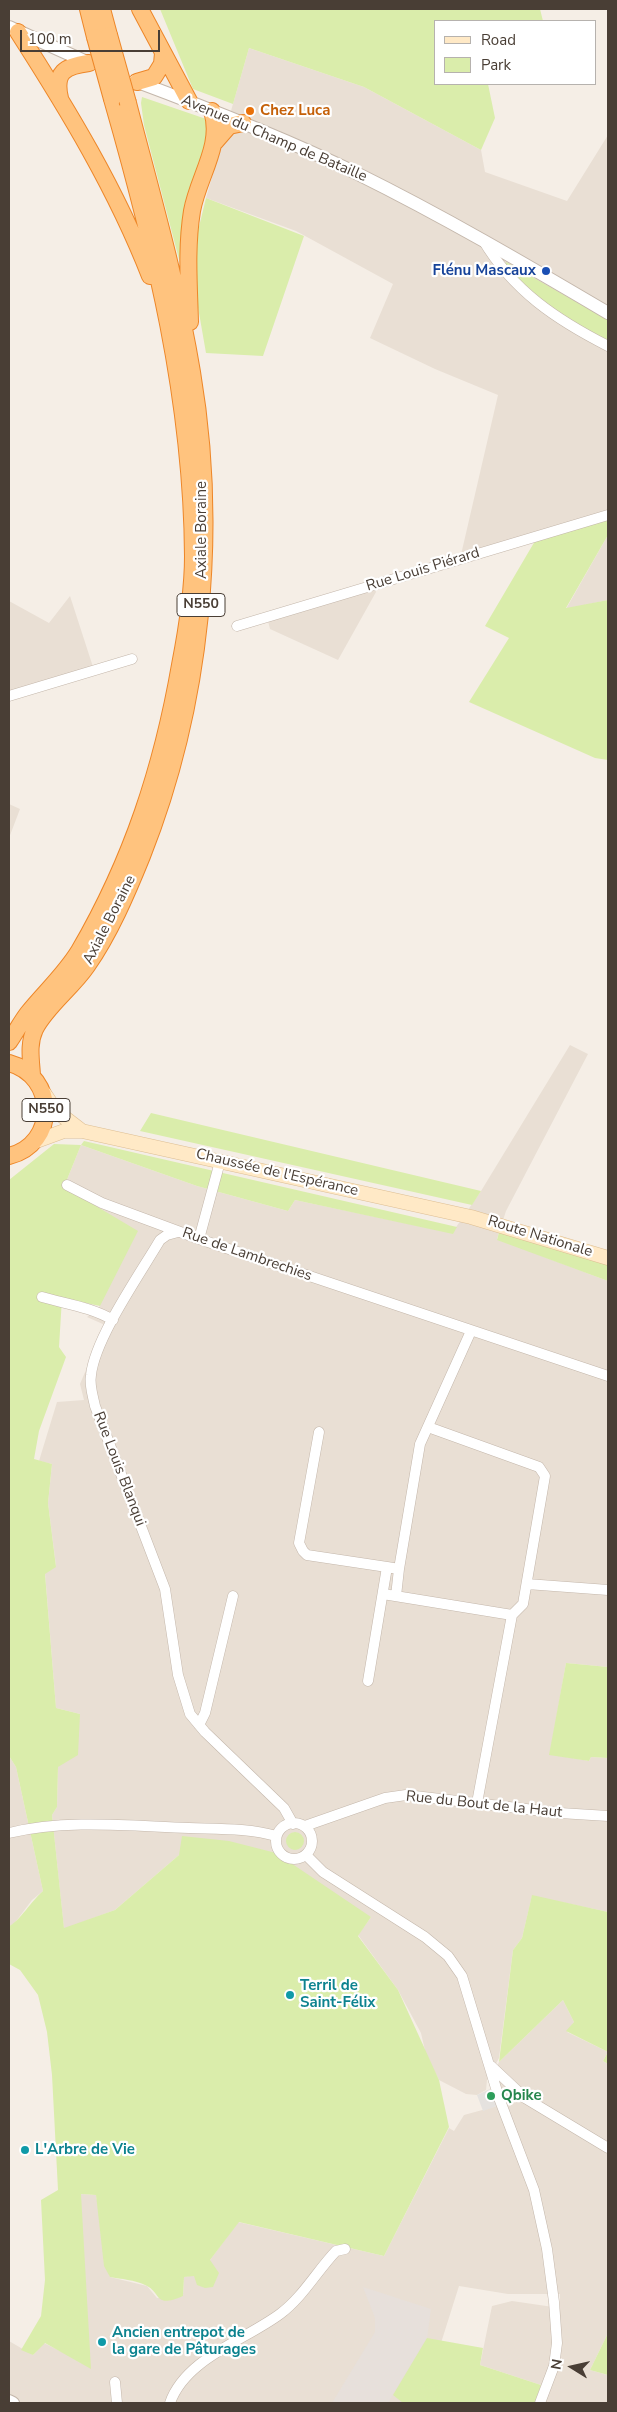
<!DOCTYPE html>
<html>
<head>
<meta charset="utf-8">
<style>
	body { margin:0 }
	#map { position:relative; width:617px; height:2412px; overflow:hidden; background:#f5eee6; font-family:"Nunito Sans",sans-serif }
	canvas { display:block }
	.frame { position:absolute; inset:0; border:10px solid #493e35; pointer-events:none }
	.legend { position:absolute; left:434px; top:20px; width:162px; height:65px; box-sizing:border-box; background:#fff; border:1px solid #b6b2ae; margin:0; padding:6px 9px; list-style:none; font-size:15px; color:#493e35 }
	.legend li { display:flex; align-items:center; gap:10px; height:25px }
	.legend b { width:25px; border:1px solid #b6b2ae }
	.north { position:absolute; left:547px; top:2342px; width:50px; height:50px; -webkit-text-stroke:4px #fff; paint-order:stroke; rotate:280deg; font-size:14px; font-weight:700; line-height:20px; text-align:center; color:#493e35 }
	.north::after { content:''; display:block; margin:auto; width:18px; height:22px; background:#493e35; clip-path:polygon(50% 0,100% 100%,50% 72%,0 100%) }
	.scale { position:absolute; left:20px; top:30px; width:140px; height:22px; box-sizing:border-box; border:2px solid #493e35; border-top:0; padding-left:6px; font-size:15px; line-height:18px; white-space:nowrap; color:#493e35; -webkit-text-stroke:4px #fff; paint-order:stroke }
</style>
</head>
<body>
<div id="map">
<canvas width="617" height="2412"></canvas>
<div class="frame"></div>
<ul class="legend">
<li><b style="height:6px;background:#ffe9c6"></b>Road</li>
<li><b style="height:14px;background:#daedab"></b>Park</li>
</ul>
<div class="north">N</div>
<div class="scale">100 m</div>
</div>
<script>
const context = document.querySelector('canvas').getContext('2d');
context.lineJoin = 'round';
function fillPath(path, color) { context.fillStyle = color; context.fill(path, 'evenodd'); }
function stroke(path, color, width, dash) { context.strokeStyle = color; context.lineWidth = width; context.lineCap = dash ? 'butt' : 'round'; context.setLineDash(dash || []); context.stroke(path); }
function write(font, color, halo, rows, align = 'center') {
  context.font = font + ' "Nunito Sans",sans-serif'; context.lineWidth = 4.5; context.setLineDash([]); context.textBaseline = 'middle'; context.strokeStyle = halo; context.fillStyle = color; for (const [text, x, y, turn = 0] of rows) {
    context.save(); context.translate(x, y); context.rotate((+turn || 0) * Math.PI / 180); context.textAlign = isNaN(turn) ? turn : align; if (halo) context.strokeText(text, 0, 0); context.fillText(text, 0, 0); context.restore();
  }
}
fillPath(new Path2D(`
	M249,48L364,87L481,150L485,172L567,201L608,135V519L462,564L460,559L498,395L435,369L370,338L393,284L296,231L206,198Z
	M608,535V600L566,609Z
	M374,585L376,592L338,660L270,629L267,617Z
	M70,596L94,670L9,696V601L49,623Z
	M9,804L20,809L9,838Z
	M570,1045L588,1054L506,1211L497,1239L608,1281V1667L566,1663L550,1754L589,1761L591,1757L608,1758V1912L532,1896L522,1938L513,1950L499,2058L487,2080L486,2090L477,2095L466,2094L439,2080L426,2055L421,2033L398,1990L358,1935L371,1917L179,1855L115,1910L64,1929L52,1815L57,1807L58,1767L80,1714L56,1708L45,1573L56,1566L48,1503L52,1464L39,1461L57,1402L84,1400L80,1384L105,1325L87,1317L100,1306L64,1187L81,1145L197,1186L288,1211L295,1200L452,1233L481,1191Z
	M9,1756L16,1767L43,1891L32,1900L14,1924L9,1926Z
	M563,2000L574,2022L567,2032L608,2052L603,2061L608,2064V2333L590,2370L608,2375V2403H545L552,2385H541L480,2365L492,2306L512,2301L560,2308V2294H508L459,2286L422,2403H9V2341L33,2355L44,2343L78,2360L81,2194L96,2195L110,2277L147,2286L157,2298L183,2296L184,2277L194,2275L210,2260L238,2222L384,2256L449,2128L454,2131L464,2115L497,2106L489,2083L499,2062Z`), '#e9dfd4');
fillPath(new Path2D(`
	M363,2287L431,2309L427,2338L388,2403H332L375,2332V2318Z`), '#e7e0db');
fillPath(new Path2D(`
	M160,9H540L543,21H436V84H488L495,118L481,150L364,87L249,48L233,104L193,89Z
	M142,97L212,121L181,267L144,125L141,103Z
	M206,198L304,236L263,356L206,353L195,290L197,235Z
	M506,262L608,320V344L555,315L505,265Z
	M608,519V535L566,608L608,600V760L595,758L469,702L509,638L485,626L535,541Z
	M151,1113L481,1191L472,1205L140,1131Z
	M84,1141L457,1227L453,1234L295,1200L288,1211L197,1186L81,1145L64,1187L138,1231L100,1306L62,1298L59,1347L66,1357L39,1431L34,1459L52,1464L48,1503L56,1567L45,1574L56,1708L80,1714L78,1755L58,1767L57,1807L52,1815L64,1928L115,1910L179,1855L182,1836L229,1841L276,1853L371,1917L358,1936L398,1990L439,2080L449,2127L384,2256L239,2222L210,2260L219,2273L213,2287L205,2288L197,2285L194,2276L184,2277L183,2296C153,2309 162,2292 145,2285C135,2280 121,2279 110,2277L104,2266L96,2195L81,2194L91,2369L45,2343L33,2355L21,2350L41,2316L45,2280L41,2200L58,2190L52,2075L47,2032L38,1995L20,1970L9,1964V1926C18,1923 33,1899 43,1891L16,1767L9,1756V1180L54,1144L81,1145Z
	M499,1232L608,1265V1281L497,1240Z
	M566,1663L608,1667V1758L591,1757L589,1761L549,1755Z
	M286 1841a9 9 0 1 1 18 0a9 9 0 1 1-18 0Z
	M532,1895L608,1912V2064L603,2061L608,2052L566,2031L574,2022L563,2000L499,2062L513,1950L522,1938Z
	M608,2333V2375L590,2370Z
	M427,2338L483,2348L480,2365L541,2385L535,2403H403L393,2395Z`), '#daedab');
fillPath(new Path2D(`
	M490,2089L497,2106L483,2111L477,2095Z`), '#e5e2df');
const minor = new Path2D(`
	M483,240C513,291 557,320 608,346
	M237,626L608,515
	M9,696L132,659
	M67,1185L102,1203L199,1239L608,1376
	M178,1232L167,1235L160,1240C140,1274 95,1338 91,1375C89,1385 93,1396 95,1406L165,1589L178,1675L190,1714L205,1732L284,1808L293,1824
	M199,1239L218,1169L219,1160
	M42,1297C66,1304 91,1307 113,1320
	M428,1427L539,1467L545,1476L523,1604L512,1615L477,1803
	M319,1432L299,1543L303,1551L307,1555L387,1567
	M527,1584L608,1590
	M383,1594L512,1615
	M396,1596L399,1569
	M368,1681L387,1567L399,1569L420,1444L471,1331
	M199,1725L205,1713L233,1596
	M276 1841a18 18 0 1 1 36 0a18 18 0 1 1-36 0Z
	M305,1826L385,1798L406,1795L560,1813L608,1816
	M9,1833C67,1819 129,1826 189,1828C217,1829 250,1828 276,1836
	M306,1855L323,1872L425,1937L448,1956L462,1976L499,2098L534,2190L547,2249L554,2302L557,2343L554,2366L540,2403
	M491,2066L525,2098L608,2148
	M115,2382L117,2403
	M170,2403C185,2359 245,2340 280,2314C302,2298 317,2271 336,2251L345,2249`);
const tertiary = new Path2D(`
	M9,27L91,64
	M135,81C210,109 284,138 356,173C443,216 525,264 608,313
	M9,2401L13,2403`);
const secondary = new Path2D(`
	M44,1093L56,1111L82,1131
	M34,1142L64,1131H82L471,1217L608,1258`);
const trunk = new Path2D(`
	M88,9L95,37
	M102,9L109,35
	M140,9L189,101
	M18,32C68,110 116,189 150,276
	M137,82L154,77L162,64L163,53
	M60,98C54,72 65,66 89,63
	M215,142L229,126L243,123
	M190,322C189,285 186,248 192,211C198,177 223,145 212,111
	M9,1042C16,1032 21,1022 28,1013C45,992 65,974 79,951C132,860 162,768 180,665C187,629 193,592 193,556C192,399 155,249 112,99
	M9,1063C57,1076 58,1144 9,1156
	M32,1075C31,1059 28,1044 35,1029C47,1006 72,988 87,966C110,933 127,893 142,856C202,705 219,532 192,372C177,281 151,192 128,103`);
stroke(minor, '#c4b7ab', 11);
stroke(tertiary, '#c4b7ab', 14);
stroke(secondary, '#ddbe93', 15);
stroke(trunk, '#ed8628', 18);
stroke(minor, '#fff', 10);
stroke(tertiary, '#fff', 12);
stroke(secondary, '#ffe9c6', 14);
stroke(trunk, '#ffc37e', 16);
const trunkBridge = new Path2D(`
	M109,35L128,103
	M95,37L112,99`);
stroke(trunkBridge, '#ed8628', 18, []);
stroke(trunkBridge, '#ffc37e', 16);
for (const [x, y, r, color] of [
	[250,111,5,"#e8710a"],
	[546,271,5,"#1a4fb4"],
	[290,1995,5,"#0f9aa8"],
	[491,2096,5,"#2e9e5b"],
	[25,2150,5,"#0f9aa8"],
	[102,2342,5,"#0f9aa8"]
]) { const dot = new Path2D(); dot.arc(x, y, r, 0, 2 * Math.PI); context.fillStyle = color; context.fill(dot); stroke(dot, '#fff', 2); }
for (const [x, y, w] of [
	[201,605,48],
	[46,1110,48]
]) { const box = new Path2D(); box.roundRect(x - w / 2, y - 11.5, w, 23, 4); context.fillStyle = '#fff'; context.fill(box); stroke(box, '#493e35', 1); }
write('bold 14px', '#493e35', null, [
	["N550",201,605],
	["N550",46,1110]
]);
write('bold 15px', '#c56008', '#fff', [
	["Chez Luca",260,111]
], 'left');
write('15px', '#493e35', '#fff', [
	["Avenue du Champ de Bataille",274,139,23],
	["Axiale Boraine",202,530,-90],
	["Rue Louis Piérard",423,570,-17],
	["Axiale Boraine",110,920,-63],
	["Chaussée de l'Espérance",277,1173,13],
	["Route Nationale",540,1237,17],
	["Rue de Lambrechies",247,1255,19],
	["Rue Louis Blanqui",119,1469,69],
	["Rue du Bout de la Haut",484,1805,6]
]);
write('bold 15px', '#164399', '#fff', [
	["Flénu Mascaux",536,271]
], 'right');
write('bold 15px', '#0d838f', '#fff', [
	["Terril de",300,1986],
	["Saint-Félix",300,2003],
	["L'Arbre de Vie",35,2150],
	["Ancien entrepot de",112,2333],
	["la gare de Pâturages",112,2350]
], 'left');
write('bold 15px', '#27864d', '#fff', [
	["Qbike",501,2096]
], 'left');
</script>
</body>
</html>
